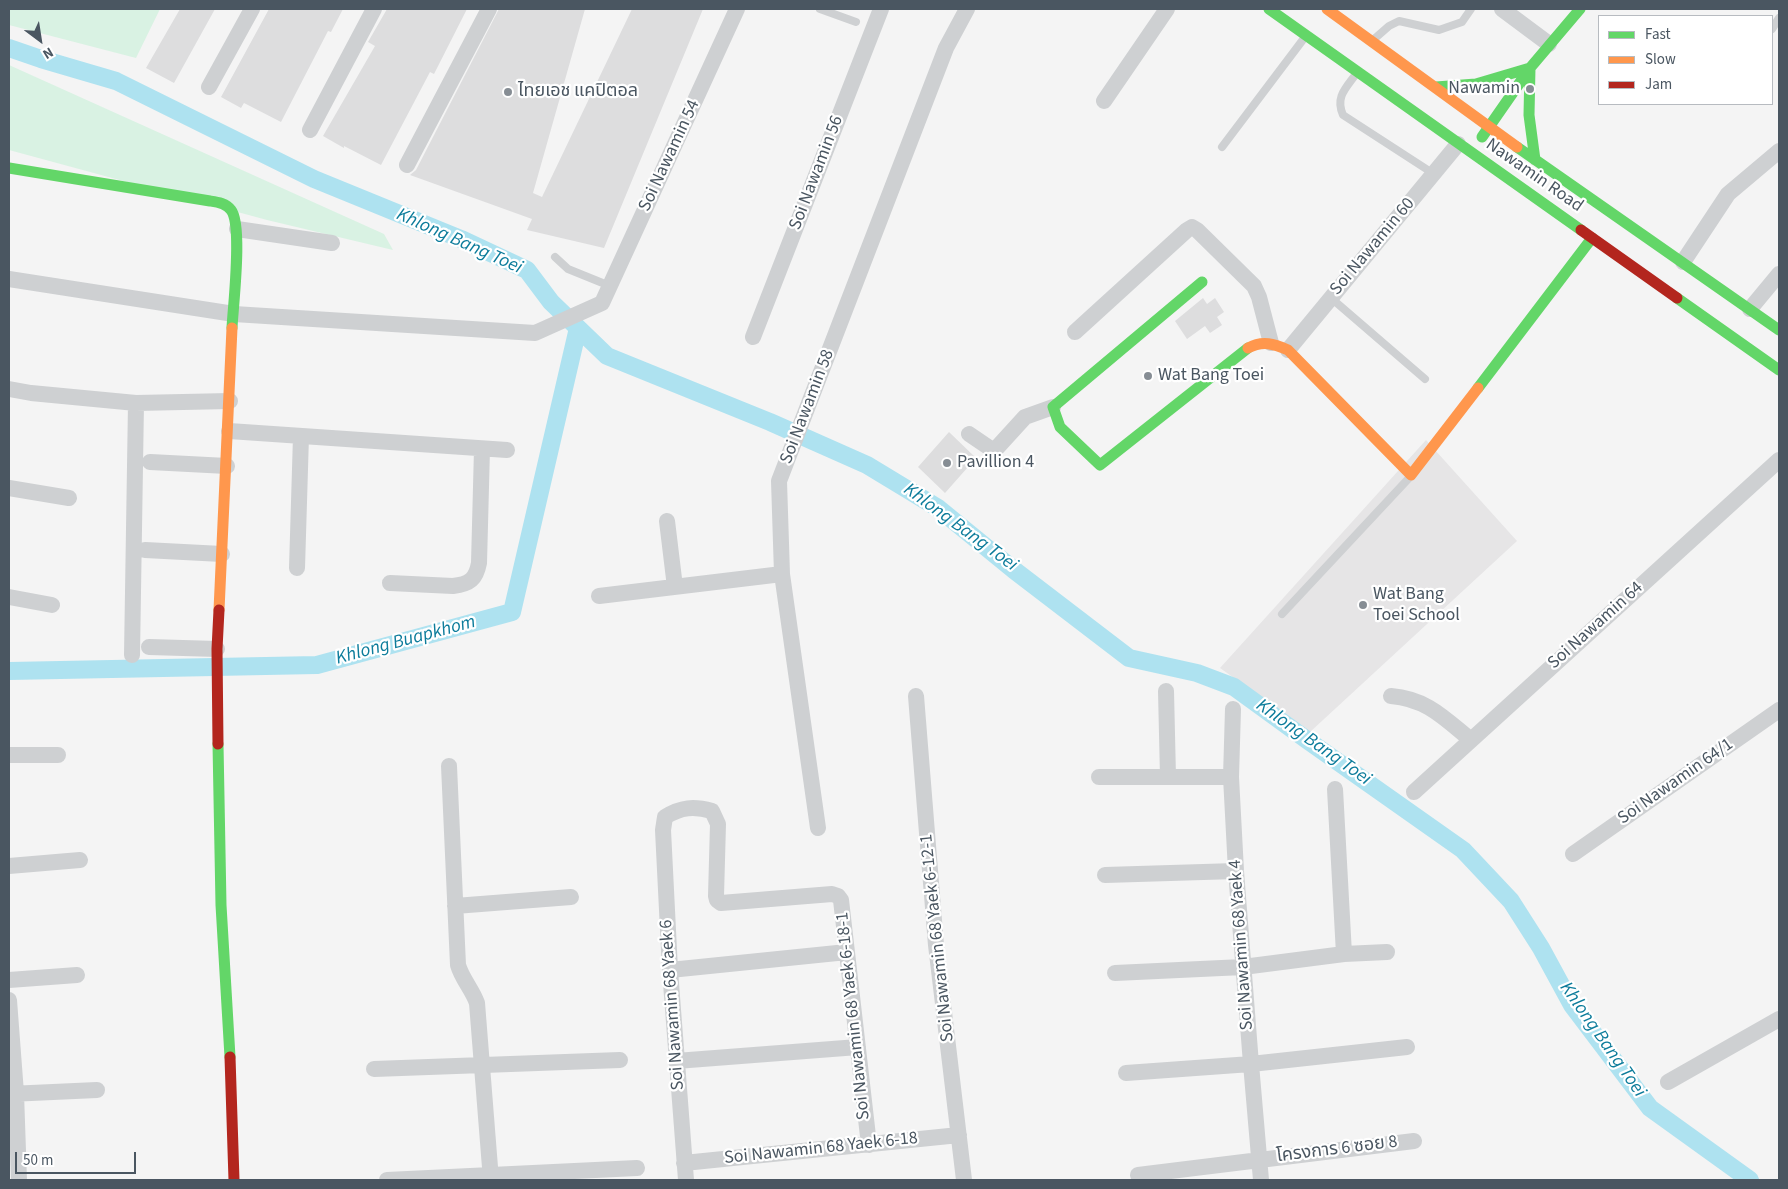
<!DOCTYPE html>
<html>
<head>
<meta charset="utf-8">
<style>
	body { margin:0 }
	#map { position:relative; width:1788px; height:1189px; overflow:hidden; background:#f4f4f4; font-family:"Source Sans 3",sans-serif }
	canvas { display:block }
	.frame { position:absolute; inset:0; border:10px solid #4a5661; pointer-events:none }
	.legend { position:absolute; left:1598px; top:15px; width:175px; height:90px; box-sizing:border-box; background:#fff; border:1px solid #b7bbc0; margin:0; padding:6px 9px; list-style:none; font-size:15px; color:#4a5661 }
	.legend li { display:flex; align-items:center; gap:10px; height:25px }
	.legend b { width:25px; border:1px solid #b7bbc0 }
	.north { position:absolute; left:15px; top:15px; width:50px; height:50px; -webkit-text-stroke:4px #fff; paint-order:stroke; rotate:149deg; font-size:14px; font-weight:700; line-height:20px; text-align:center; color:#4a5661 }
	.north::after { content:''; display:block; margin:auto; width:18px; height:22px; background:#4a5661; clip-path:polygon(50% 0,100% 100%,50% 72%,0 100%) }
	.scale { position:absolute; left:15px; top:1152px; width:121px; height:22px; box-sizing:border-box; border:2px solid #4a5661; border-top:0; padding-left:6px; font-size:15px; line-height:18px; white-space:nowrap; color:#4a5661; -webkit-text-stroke:4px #fff; paint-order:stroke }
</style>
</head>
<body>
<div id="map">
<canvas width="1788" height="1189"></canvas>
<div class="frame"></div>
<ul class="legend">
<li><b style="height:6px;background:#63d668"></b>Fast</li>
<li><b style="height:6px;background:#ff974d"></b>Slow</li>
<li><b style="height:6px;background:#b3261e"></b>Jam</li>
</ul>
<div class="north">N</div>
<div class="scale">50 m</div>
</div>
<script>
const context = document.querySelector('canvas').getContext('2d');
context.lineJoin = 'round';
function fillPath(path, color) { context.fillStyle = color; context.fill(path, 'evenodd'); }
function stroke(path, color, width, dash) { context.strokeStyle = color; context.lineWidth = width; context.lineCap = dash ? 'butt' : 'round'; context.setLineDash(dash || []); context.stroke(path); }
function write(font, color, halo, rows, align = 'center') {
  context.font = font + ' "Source Sans 3","Noto Sans Thai",sans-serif'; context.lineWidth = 4.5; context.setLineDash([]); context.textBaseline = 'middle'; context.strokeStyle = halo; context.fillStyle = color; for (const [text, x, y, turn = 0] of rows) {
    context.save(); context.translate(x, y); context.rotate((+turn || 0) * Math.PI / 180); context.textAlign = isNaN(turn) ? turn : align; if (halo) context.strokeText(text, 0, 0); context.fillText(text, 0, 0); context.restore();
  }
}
fillPath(new Path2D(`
	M1426,440L1517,541L1310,732L1220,668Z`), '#e6e5e6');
fillPath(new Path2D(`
	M9,9H160L136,58L9,25Z
	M9,65L384,234L393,250L267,220L9,150Z`), '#d9f2e3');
stroke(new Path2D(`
	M9,48L41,59L116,81L314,179L461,239L527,270L551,302L607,356L770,422L867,465L938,508L1014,570L1129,658L1197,673L1234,687L1307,740L1463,850L1511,901L1541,948L1572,1005L1650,1108L1750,1180
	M9,671L317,665L512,612L578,328`), '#aee2f0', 18);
fillPath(new Path2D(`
	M180,9H215L174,83L146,68Z
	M269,9H343L331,32L328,31L281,122L244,103L241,108L221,97Z
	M387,9H467L434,74L430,72L381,165L344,146V148L323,136L375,46L368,42Z
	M499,9H585L533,193L542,197L632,9H703L604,248L527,230L532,219L410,175L416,170Z
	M1203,298L1207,304L1215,298L1224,312L1217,317L1222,325L1210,333L1205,326L1187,339L1175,321Z
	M949,432L976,458L945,493L918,467Z`), '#ddddde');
stroke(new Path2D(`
	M820,9L856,22
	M1772,29L1779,18
	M1373,40L1389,26L1399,21L1439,30L1462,22L1471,9
	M1356,74C1346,88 1335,97 1343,115L1434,174
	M1222,147L1305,37
	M555,257L568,269L610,286
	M1331,298L1425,379
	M1282,614L1410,477`), '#ced0d2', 8);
stroke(new Path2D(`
	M1502,9L1549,44
	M209,87L252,9
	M1104,101L1167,9
	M310,130L374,9
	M407,165L489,9
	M237,229L332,243
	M1683,262L1728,194L1779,151
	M9,279L234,314L535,333L602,303L737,9
	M1750,309L1779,274
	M1075,332L1187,230L1192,227L1197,230L1254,286L1259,297L1271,343
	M753,337L881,9
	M1288,350L1458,144
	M9,389L31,393L136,403L230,401
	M229,431L507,450
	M969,434L994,451L1025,417L1053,407
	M150,462L227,466
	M9,488L69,498
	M667,521L675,587
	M145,550L222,554
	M297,568L301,436
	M390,583L453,586C470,584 476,579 479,563L482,449
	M599,596L782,574
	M9,597L52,605
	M149,647L217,649
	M132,655L136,403
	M1166,691L1168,777
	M916,696L936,945L964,1180
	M1391,696C1427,699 1444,718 1471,740
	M1233,709L1231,777L1236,871L1251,1064L1261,1180
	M9,755H58
	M449,766L458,965C462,979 472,989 477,1003L491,1180
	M1099,777H1231
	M1335,789L1344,954
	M1414,792L1779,460
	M818,828L782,574L779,481L946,48L967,9
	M1573,854L1779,710
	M9,866L80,860
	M1105,875L1236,871
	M455,906L571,897
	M670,970L847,952
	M1115,973L1243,967L1344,954L1387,952
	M9,980L77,975
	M9,1000L16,1093L19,1180
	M676,1061L858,1047
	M374,1069L620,1060
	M1126,1073L1251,1064L1407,1047
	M1668,1082L1779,1019
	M9,1094L97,1090
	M684,1163L959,1135
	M1138,1175L1414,1141
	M387,1180L637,1168
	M686,1180L670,970L663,830L665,817C681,807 694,806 712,811L718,824L716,896L717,900L721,903L832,894L838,896L841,900L869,1145`), '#ced0d2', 16);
stroke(new Path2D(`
	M1269,9L1581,230
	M1530,68L1529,115L1535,160
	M1436,87L1476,84L1530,68
	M1482,137L1530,68L1580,9
	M1517,147L1779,330
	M9,168L210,201C217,202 226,203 231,210C243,225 233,306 232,328
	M1202,282L1053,407L1060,427L1100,465L1248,348
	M1677,298L1779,370
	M1478,388L1592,238
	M218,744L221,905L230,1057`), '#63d668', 11);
stroke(new Path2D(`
	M1327,9L1517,147
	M1248,348C1263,340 1274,344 1288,350L1411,475L1478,388
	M219,610L232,328`), '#ff974d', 11);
stroke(new Path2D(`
	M1581,230L1677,298
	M218,744L217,649L219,610
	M230,1057L234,1180`), '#b3261e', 11);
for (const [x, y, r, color] of [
	[1530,89,5,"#868d94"],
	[508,92,5,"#868d94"],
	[1148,376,5,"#868d94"],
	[947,463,5,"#868d94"],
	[1363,605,5,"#868d94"]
]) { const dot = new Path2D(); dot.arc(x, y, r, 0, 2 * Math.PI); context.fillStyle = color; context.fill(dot); stroke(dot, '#fff', 2); }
write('18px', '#4a5661', '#fff', [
	["Nawamin",1520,89,"right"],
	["ไทยเอช แคปิตอล",518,92],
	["Wat Bang Toei",1158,376],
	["Pavillion 4",957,463],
	["Wat Bang",1373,595],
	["Toei School",1373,616]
], 'left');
write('18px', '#4a5661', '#fff', [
	["Soi Nawamin 54",670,156,-65],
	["Soi Nawamin 56",817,173,-69],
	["Nawamin Road",1534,176,35],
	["Soi Nawamin 60",1373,247,-50],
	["Soi Nawamin 58",808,407,-69],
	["Soi Nawamin 64",1596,626,-42],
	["Soi Nawamin 64/1",1676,782,-35],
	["Soi Nawamin 68 Yaek 6-12-1",938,938,-96],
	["Soi Nawamin 68 Yaek 4",1242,945,-94],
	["Soi Nawamin 68 Yaek 6",673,1005,-94],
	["Soi Nawamin 68 Yaek 6-18-1",854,1016,-96],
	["Soi Nawamin 68 Yaek 6-18",821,1149,-6],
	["โครงการ 6 ซอย 8",1337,1150,-7]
]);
write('italic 19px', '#0c7c9b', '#fff', [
	["Khlong Bang Toei",459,242,24],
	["Khlong Bang Toei",960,528,36],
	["Khlong Buapkhom",406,641,-15],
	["Khlong Bang Toei",1313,743,35],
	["Khlong Bang Toei",1602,1040,55]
]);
</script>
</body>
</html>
